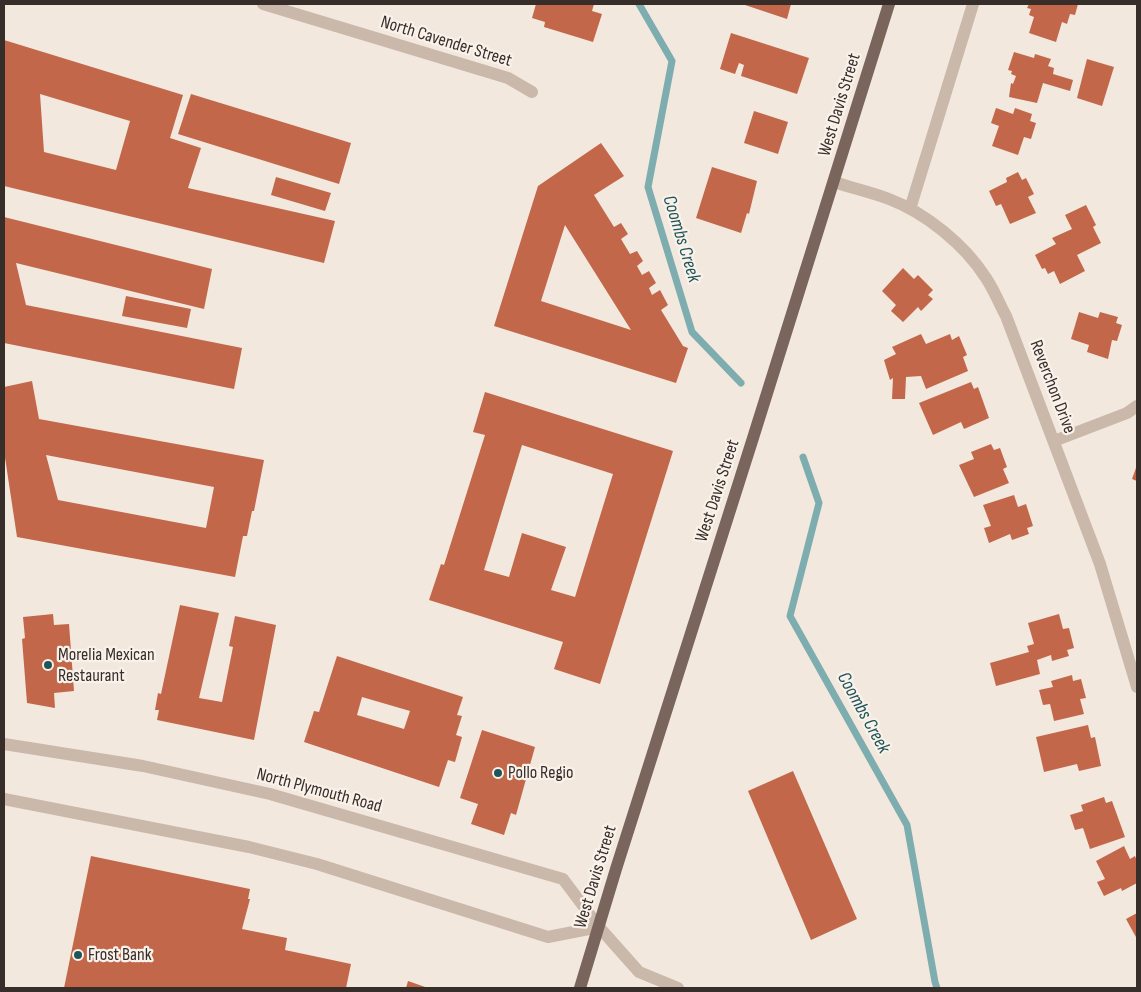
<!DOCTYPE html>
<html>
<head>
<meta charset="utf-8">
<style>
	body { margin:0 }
	#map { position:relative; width:1141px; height:992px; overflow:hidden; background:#f2e8de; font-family:"Sofia Sans Condensed",sans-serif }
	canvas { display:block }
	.frame { position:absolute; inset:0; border:5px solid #372e29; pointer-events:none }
</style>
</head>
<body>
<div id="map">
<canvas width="1141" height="992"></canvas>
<div class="frame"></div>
</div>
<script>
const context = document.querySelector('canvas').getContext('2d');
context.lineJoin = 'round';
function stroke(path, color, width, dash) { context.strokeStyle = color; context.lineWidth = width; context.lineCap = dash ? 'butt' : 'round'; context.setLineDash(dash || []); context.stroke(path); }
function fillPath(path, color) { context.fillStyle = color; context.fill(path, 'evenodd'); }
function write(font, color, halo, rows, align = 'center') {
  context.font = font + ' "Sofia Sans Condensed",sans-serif'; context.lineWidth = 4.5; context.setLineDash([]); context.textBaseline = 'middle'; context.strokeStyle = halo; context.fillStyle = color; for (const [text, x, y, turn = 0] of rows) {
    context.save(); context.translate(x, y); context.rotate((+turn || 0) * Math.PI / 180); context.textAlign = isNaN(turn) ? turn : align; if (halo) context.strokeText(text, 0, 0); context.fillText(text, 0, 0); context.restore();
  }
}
stroke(new Path2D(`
	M639,4L672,61L648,187L692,332L741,383
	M803,457L819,503L790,616L907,825L935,982L937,988`), '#7dadaf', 7);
fillPath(new Path2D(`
	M536,4H594L592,11L602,14L593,42L544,27L545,22L532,18Z
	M742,4H791L787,19Z
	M1029,4H1078L1075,15L1070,14L1067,24L1062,22L1056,42L1029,33L1034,17L1029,15L1031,9L1027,8Z
	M731,33L809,58L797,94L741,76L744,65L739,63L735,74L720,69Z
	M4,40L183,95L170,138L201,148L188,188L335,221L324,263L4,186ZM40,94L130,121L116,170L44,152Z
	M1014,52L1034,58L1035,54L1051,59L1048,66L1054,68L1053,74L1073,80L1070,91L1043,83L1037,103L1009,97L1011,83L1013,84L1016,76L1011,74L1012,71L1008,70Z
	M1087,59L1114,67L1102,106L1077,98Z
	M191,94L351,143L339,184L178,134Z
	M996,108L1013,114L1015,108L1032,114L1030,121L1036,123L1031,139L1024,137L1018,155L992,146L999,126L991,123Z
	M754,111L788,122L778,154L744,143Z
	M601,143L624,176L594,195L614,227L621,223L628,234L621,239L630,254L637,251L643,261L637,266L642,275L649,271L656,283L649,288L652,295L660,290L668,305L661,310L683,346L688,348L676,383L494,326L538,186ZM565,225L631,330L541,301Z
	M712,167L757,181L749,214L747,213L741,233L696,218Z
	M1018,172L1022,180L1026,178L1034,194L1028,197L1036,213L1010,224L1001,204L996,206L989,191L1007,182L1006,178Z
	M276,177L331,193L325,211L271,195Z
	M1086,205L1096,225L1093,227L1101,243L1077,255L1085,271L1060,284L1054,271L1048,274L1045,268L1042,269L1035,255L1056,244L1052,238L1072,229L1065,215Z
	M4,217L212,269L204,309L16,263L26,305L242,348L234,389L4,343Z
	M903,268L914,279L918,275L933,290L928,295L933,299L921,311L918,307L903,322L891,311L896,305L882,291Z
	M126,296L191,309L187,328L122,316Z
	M1079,312L1098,318L1100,312L1118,317L1116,323L1122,325L1117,341L1112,340L1108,359L1087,352L1089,345L1071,339Z
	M921,334L926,344L950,334L952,340L959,336L967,355L963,357L968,371L926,389L921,376L906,377L905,399H892L893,378L890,380L884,360L896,354L892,347Z
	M32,381L39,419L264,460L254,511H252L247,536H243L235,577L17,537L4,451V387ZM46,455L214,487L206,528L58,500Z
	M971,382L974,389L978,387L989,418L964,429L961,422L933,435L919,403Z
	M485,392L673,451L600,684L554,669L563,642L429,600L441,564L444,565L485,435L473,432ZM522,445L613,474L575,597L551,590L566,547L522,533L509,577L484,570Z
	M991,444L994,450L1000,448L1007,467L1003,469L1009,483L974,497L959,465L974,459L971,452Z
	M1137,465V481L1132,479Z
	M1014,495L1018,507L1026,504L1033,526L1027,528L1029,534L1012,540L1010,534L989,543L984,528L991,526L983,505Z
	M180,605L219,613L199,698L222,702L233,647L229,646L235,616L276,625L254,740L157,720L159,710H155L158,693L161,694Z
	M53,614L54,625L69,624L74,691L54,693L55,708L27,703L22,639L25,638L23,617Z
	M1059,614L1063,629L1069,628L1074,648L1067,650L1069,656L1052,661L1051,655L1037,660L1040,674L996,686L990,663L1029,652L1027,646L1034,644L1028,623Z
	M337,656L463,697L457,715L462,716L456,735L462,737L455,762L448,760L439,787L304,742L314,711L319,712ZM362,697L410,711L404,729L357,715Z
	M1072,675L1073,681L1081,679L1086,698L1080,699L1084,714L1054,721L1050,704L1043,705L1039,690L1053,687L1051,681Z
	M1088,725L1091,738L1095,737L1101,766L1079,771L1077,764L1044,772L1036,737Z
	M482,730L535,747L516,815L511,813L504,835L471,824L478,804L460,798Z
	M793,771L857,919L811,940L748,791Z
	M1104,797L1106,803L1112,801L1125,837L1090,849L1083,828L1075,830L1070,815L1083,811L1081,805Z
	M1124,846L1130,859L1135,856L1137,861V883L1122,891L1121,888L1104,896L1097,882L1105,879L1096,861Z
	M91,856L250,889L248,899H250L242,929L287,938L285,950L351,964L346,988H64Z
	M1137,913V939L1126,919Z
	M408,981L428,988H406Z`), '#c3674a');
stroke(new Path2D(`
	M263,4L508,78L532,92
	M834,182C852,188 871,192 889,199C926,213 965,245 986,278C994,290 999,303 1006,316L1100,564L1137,687
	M910,209L973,4
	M1054,441L1127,413L1137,406
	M4,744L143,766L270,794L563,879L599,927L639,972L678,988
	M4,799L249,847L317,864L548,937L599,927`), '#cab8aa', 12);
stroke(new Path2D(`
	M580,988L616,869L753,438L889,4`), '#79655b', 12);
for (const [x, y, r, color] of [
	[48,665,5,"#1f5558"],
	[498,773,5,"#1f5558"],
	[78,955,5,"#1f5558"]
]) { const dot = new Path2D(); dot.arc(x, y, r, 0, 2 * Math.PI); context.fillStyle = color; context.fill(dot); stroke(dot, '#faf2ea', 2); }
write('18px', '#372e29', '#faf2ea', [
	["North Cavender Street",446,42,17],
	["West Davis Street",840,105,-73],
	["Reverchon Drive",1052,387,69],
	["West Davis Street",718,491,-72],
	["North Plymouth Road",319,791,15],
	["West Davis Street",596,877,-73]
]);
write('18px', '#372e29', '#faf2ea', [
	["Morelia Mexican",58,655],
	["Restaurant",58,676],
	["Pollo Regio",508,773],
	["Frost Bank",88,955]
], 'left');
write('italic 19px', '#1f5558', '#faf2ea', [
	["Coombs Creek",681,239,73],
	["Coombs Creek",863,713,61]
]);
</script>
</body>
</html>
